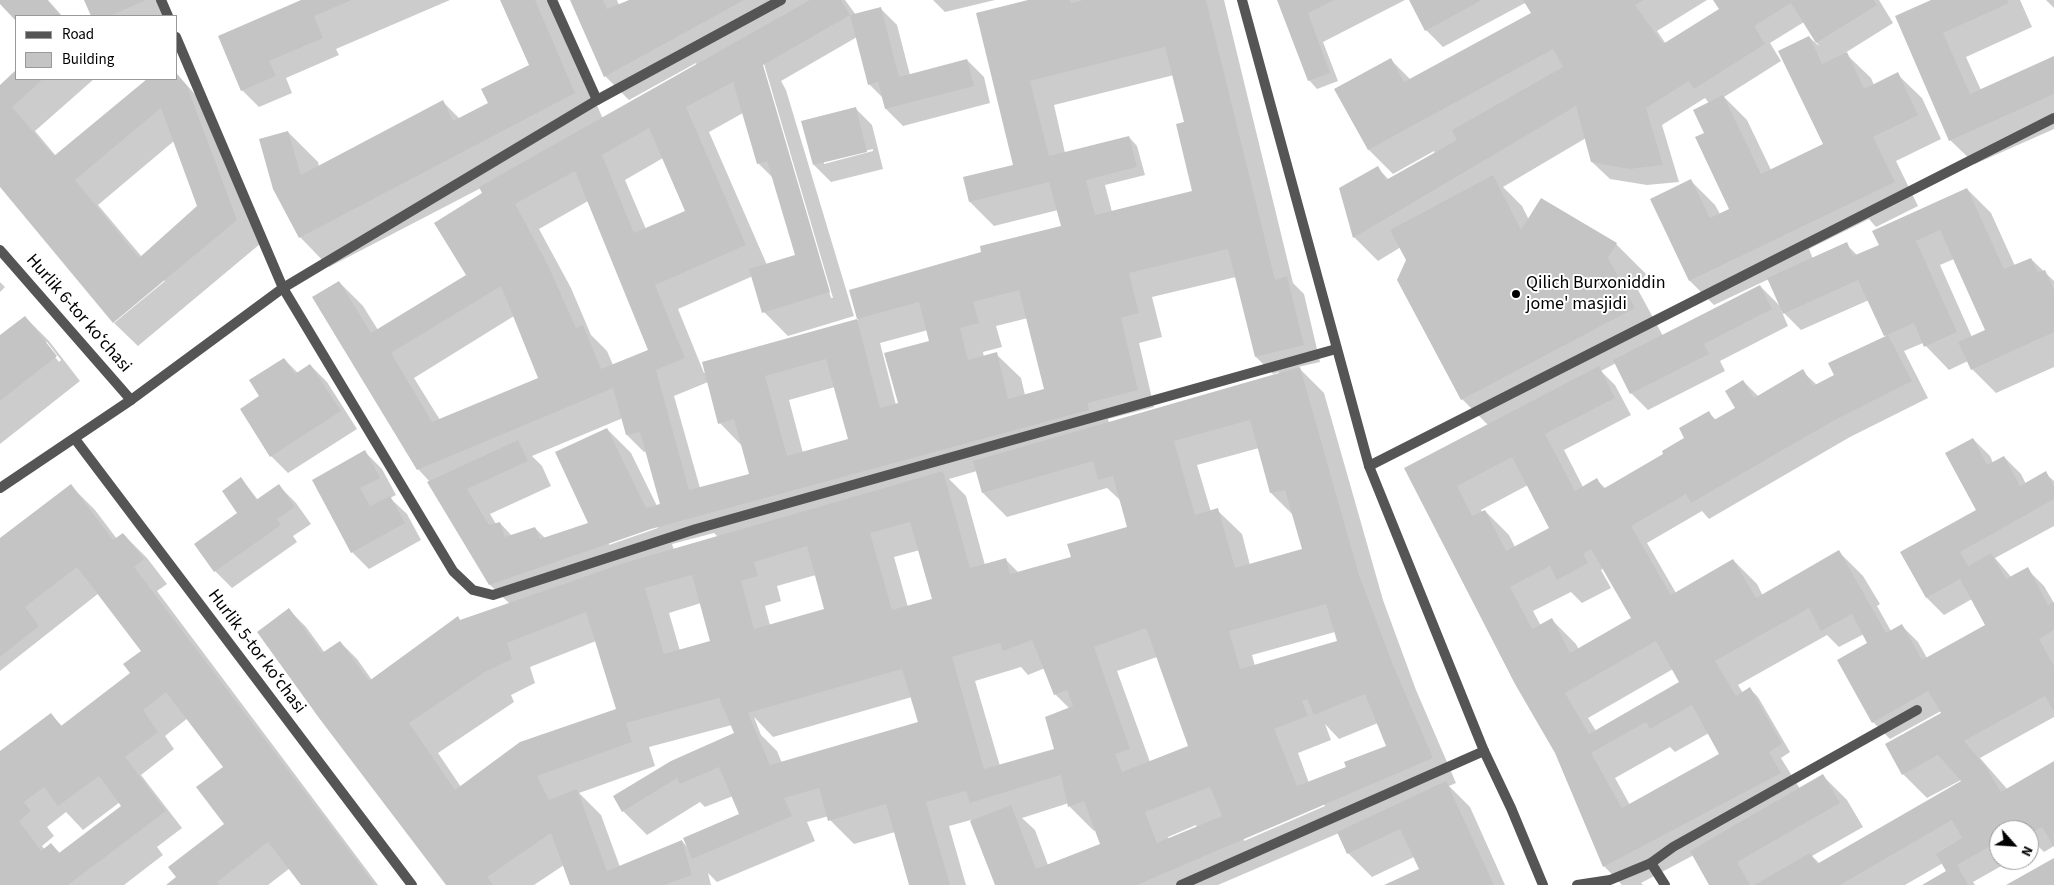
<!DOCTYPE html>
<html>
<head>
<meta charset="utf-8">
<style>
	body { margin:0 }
	#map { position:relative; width:2054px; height:885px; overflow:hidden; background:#fff; font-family:"Source Sans 3",sans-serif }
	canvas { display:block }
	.legend { position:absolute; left:15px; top:15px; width:162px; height:65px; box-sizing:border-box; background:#fff; border:1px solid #999; margin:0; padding:6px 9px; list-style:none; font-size:15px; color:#000 }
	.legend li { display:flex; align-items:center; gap:10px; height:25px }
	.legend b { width:25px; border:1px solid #999 }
	.north { position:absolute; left:1989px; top:820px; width:50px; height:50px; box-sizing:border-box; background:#fff; border:1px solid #999; border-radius:50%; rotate:116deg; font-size:14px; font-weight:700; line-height:20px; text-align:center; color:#000 }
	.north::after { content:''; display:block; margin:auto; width:18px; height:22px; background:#000; clip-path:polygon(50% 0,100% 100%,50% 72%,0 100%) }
</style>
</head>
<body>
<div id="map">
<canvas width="2054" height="885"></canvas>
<ul class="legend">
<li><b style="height:6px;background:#555"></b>Road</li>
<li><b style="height:14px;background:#c4c4c4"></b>Building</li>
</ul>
<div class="north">N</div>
</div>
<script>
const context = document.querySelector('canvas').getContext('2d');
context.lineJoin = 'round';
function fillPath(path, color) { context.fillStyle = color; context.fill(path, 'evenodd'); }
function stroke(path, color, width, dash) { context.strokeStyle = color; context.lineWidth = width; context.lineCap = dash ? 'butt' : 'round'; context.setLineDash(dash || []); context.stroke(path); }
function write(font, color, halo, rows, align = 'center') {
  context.font = font + ' "Source Sans 3",sans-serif'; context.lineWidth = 4; context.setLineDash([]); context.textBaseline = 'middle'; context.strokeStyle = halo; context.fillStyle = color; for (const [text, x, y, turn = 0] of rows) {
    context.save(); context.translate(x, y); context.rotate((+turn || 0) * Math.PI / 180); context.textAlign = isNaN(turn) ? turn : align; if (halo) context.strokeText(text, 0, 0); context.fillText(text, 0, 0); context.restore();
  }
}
fillPath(new Path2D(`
	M0,0H48L62,16H16V20Z
	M85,0H163L170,16H93Z
	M304,0H450L336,49L339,55L286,78L292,93L259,107L242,90Z
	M502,0H551L603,119L697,65L696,63L629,100L605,76L571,0H617L619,5L632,0H845L856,15L880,8L897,25L910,75L967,60L984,77L990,103L903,126L886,109L883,98L869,84L857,37L781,81L786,90L854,316L788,336L764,312L753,276L678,309L704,373L706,372L703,363L858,320L850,291L983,253L1062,227L1058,210L994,226L970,202L965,178L1015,166L1034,0H1224L1293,283L1304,294L1320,362L1298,367L1324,393L1383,600L1416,690L1456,783L1449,786L1470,807L1505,885H1387L1420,870L1414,857L1372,877L1348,853L1339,833L1218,885H996L971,820L949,826L966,885H911L895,832L854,844L830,820L829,816L807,822L815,841L717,882L708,873L711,885H571L564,865L534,885H448L289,610L306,627L325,653L340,642L357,659L372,680L461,621L510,604L490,585L429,482H430L418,469L339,282L363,306L378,330L468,275L484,194L481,188L329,267L300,237L288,132L318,162L319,167L443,102L460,119L490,103L530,65ZM761,64H764L833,298H831ZM1174,75L1185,123L1194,191L1112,212L1105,185L1145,175L1137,146L1129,137L1065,153L1054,105ZM743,113L758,163L774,179L797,256L767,265L709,132ZM663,158L686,212L646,229L625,180ZM588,201L649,350L613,365L607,351L591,335L571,288L539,229ZM1236,277L1256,357L1273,374L1279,372V374L1109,423L1108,419L1154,407L1139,343L1162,337L1152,297ZM514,316L540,379L440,420L414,378ZM1028,318L1046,390L1025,395L1021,378L996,354L984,357L983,352L1002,347L996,326ZM928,330L931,342L899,404L896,405L880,343ZM708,382L720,423L742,446L750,475L700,488L674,396ZM835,387L849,440L803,453L789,400ZM623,418L627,435L644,452L647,451L661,505L657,506L631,453L607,429L590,523L546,539L535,528L512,536L500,523L496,524L490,514L551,486L542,466L532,456ZM1259,448L1271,493L1293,515L1303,550L1250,565L1242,534L1217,510L1211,512L1197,465ZM977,471L983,493L1007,517L1107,488L1121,501L1129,528L1072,558L1019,573L1005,559L985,565L966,496L949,479ZM657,526L658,528L609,545V542ZM714,533L718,537L674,550L672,544ZM920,550L933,599L908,607L894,557ZM816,575L826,610L770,625L765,606L781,601L777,586ZM701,603L711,642L680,651L669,613ZM1335,632L1338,642L1255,666L1252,655ZM596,641L617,709L461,787L438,753L514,702L511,695L535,683L530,667ZM1157,657L1189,747L1150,762L1117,671ZM1021,667L1028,675L1045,668L1055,694L1069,708L1056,750L1000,766L975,681ZM912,697L919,723L782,763L777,751L761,735L754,717L773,737ZM1378,723L1387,746L1348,767L1309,783L1298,753L1331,740L1325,724L1339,739ZM732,725L736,734L623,811L647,835L700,802L705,807L733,796L741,815L689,849L682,841L620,867L601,815L579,793L655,766L649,747ZM1069,803L1070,807L1094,831L1096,830L1102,845L1048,865L1035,830L1022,818ZM1324,804L1325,806L1244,841V838ZM1196,825L1197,828L1169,839L1168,837Z
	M933,0H995L945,12Z
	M1278,0H1405L1323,42L1338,81L1317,89L1309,80Z
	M1410,0H1707L1657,31L1666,44L1720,9L1714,0H1879L1893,23L1845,53L1871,78L1874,85L1897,74L1922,98L1941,139L1896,161L1918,206L1876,227L1869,219L1809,249L1813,259L1846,244L1858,256L1878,246L1967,189L1991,213L2015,266L2031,259L2054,281V367L1996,393L1972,369L1968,361L1949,370L1923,343L1904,351L1928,398L1850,437L1709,519L1702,511L1647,543L1676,593L1733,560L1757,584L1763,596L1839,552L1863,576L1880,604L1877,606L1891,631L1902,626L1918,642L1927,658L1987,626L1972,599L1944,615L1927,598L1902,552L1978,510L1973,439L1990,456L1993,463L2004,457L2021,474L2026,484L2045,473L2054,481V526L1995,558L2012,578L2027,569L2044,586L2054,603V717L1980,758L2008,790L2054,763V846L2044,852L2037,845L2029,850V830H1999V860H2012L1973,882L1975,885H1925L1948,872L1943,863L1905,885H1711L1694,855L1641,883L1643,885H1622L1604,866L1556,752L1406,468L1488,425L1462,399L1408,260L1401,247L1378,261L1354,237L1378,168L1389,180L1435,154L1434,151L1393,174L1369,150L1336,89L1391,60L1411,80L1533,14L1525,3L1443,47L1426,30ZM1804,22L1819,46L1809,37L1824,145L1771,170L1747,120L1724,97L1781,61L1770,43ZM1705,98L1709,103L1706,134L1731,209L1720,214L1715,205L1691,181L1652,200L1690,281L1714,305L1769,279L1781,307L1760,286L1663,336L1637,288L1646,274L1616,244L1529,220L1522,206L1503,187L1586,138L1592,162L1610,179L1647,185L1679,182L1662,125ZM1954,259L1986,330L1972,337L1940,265ZM1869,300L1886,337L1835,376L1817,385L1802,371L1759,397L1743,381L1737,409L1716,420L1708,412L1686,438L1665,454L1606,489L1597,480L1583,487L1564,450L1631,415L1615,385L1601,371L1616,363L1631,393L1648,410L1725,371L1720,361L1788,326L1781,310L1801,330ZM1528,485L1550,529L1515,547L1509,535L1485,511L1482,512L1481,510ZM1604,568L1633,618L1579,650L1576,644L1552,620L1541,626L1533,611L1571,592L1582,603L1611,588L1601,570ZM1864,634L1869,643L1873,722L1890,739L1941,711L1942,714L1903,774L1927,798L1961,780L1963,782L1820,864L1812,856L1863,827L1847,800L1823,776L1800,789L1781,758L1790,752L1758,697L1750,689L1743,693L1738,685L1827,635L1839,647ZM1673,669L1681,682L1596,731L1588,718ZM1709,733L1721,754L1630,805L1615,778L1670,747L1675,752Z
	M1934,0H2020L2032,27L1966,57L1981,90L2054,57V129L1975,164L1950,140Z
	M2046,0H2054V8Z
	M16,72V79H94L35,131L56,156L149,79H176V73L211,112L260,244L138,346L114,323L165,281L0,185V86ZM174,141L199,207L142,257L98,205Z
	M855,108L872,125L883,169L831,182L814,165ZM873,149V151L824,164V161Z
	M0,282L5,287L0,292Z
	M25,317L49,341L80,381L0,444V337ZM44,342H47L61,360L59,362Z
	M284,359L298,373L310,365L327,382L357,429L288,473L271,456L261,396Z
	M365,452L382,469L396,495L390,498L407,514L421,540L369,569L352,552L313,480Z
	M241,478L258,500L279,486L296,503L311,524L293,536L297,542L232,588L215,571L240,513Z
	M71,486L95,510L117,539L123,534L147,558L167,584L157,591L378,885H302L290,868L268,885H168L175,879L226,824L225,767L188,718L165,736L174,749L141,775L182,828L157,847L163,855L124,885H0V750L1,752L50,714L63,727L132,674L143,651L99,593L0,671V540ZM120,802L127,811L61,854L51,844L45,850L42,846L54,836L47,827L66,812L83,830Z`), '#0003');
fillPath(new Path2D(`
	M0,0H47L61,16H16V21L0,4Z
	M84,0H146L110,16H91Z
	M301,0H352L314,16L323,38L269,61L276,76L241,91L218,36Z
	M500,0H535L575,93L299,238L273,189L259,139L288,131L301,175L443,100L453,121L488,103L481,89L529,65Z
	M570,0H603L607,9L629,0H744L604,77Z
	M810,0H841L850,15L763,65L830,292L762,313L749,269L795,255L767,161L757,164L733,82L686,107L746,245L655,285L685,358L656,370L689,490L749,474L734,419L718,424L702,362L857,319L880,408L898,403L884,353L929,341L919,302L857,319L849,290L981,252L980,246L1061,226L1049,182L969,202L963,177L1013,165L976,13L1028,0H1070L1071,3L1083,0H1206L1275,280L1287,276L1304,345L1255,357L1228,249L1129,273L1139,313L1121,318L1138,390L1088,403L1089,410L651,529L489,585L427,482L518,440L528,461L467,489L489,525L500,522L505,537L535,527L540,539L588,523L555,452L607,428L646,508L660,504L640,432L626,435L613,388L417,470L312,297L339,281L371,333L466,275L434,223L482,193L479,187ZM1165,47L1184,122L1176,124L1192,191L1095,215L1086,180L1137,167L1129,136L1049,156L1030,81ZM649,128L685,211L634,233L602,155ZM575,171L648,350L601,369L583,325L576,328L547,263L515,204ZM501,286L538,378L432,422L391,353ZM1019,290L1044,389L1008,399L997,352L968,360L960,328L979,323L973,302ZM826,359L848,439L787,456L765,376Z
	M1277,0H1334L1308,13L1330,73L1308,81Z
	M1409,0H1482L1425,31Z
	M1523,0H1644L1635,5L1663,44L1719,9L1713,0H1873L1877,5L1816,43L1791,3L1754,26L1765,44L1694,89L1689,81L1646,108L1663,165L1629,169L1591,162L1576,106L1353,238L1339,188L1378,166L1386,180L1457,140L1452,130L1563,67L1553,49L1368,150L1334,89L1391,58L1404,82L1531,13Z
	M1931,0H2007L2009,3L1943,33L1970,94L2054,56V94L1949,141L1895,16Z
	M881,7L899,77L967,59L974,86L885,109L878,82L868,85L850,15Z
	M1809,36L1822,64L1847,52L1864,89L1898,72L1918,115L1873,137L1895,182L1689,281L1650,199L1691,179L1710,218L1729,209L1695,137L1704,133L1693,110L1723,95L1761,174L1823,144L1778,51Z
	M16,70V79H43L12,107L54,156L147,79H176V73L187,86L237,220L113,323L0,187V85ZM161,108L197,206L139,258L75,180Z
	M856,107L867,152L813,165L801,121Z
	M1493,175L1521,230L1541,198L1617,243L1608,258L1635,308L1461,400L1397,280L1406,260L1390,230Z
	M1967,188L2004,269L2031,258L2038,272L2045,270L2054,290V332L1971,370L1958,342L1985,330L1940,230L1916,241L1957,332L1924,347L1914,323L1884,336L1858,280L1783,314L1767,278L1847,242L1853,256L1879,245L1872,231Z
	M1760,285L1772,309L1704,344L1709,354L1630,394L1613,360Z
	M25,316L57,356L0,401V335Z
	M1888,335L1912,381L1833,421L1691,503L1686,494L1631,526L1671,595L1733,559L1756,598L1839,550L1886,633L1902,624L1922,660L1985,625L1960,579L1926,598L1900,552L1976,510L1945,453L1973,438L1987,465L2004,456L2020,486L2046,471L2054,487V499L1960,552L1968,566L1991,553L2006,579L2028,567L2048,605L2054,602V630L2039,639L2054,666V712L2045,696L1964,741L1986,767L2001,792L2054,761V847L2042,827L2029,834V830H2023L2021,828L2018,830H1999V841L1957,865L1968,885H1922L1946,871L1936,854L1962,838L1952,820L1840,885H1754L1810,853L1817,864L1961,781L1938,755L1902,775L1885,744L1941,713L1928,691L1872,723L1837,660L1867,643L1852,614L1821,631L1809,608L1715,661L1736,696L1750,687L1782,744L1769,752L1781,773L1603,867L1555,753L1515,684L1404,468L1599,366L1615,398L1545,434L1575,491L1597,478L1603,489L1663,454L1662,451L1684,438L1679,428L1709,411L1714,420L1735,408L1725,391L1743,380L1754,398L1803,369L1813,386L1834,375L1828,363ZM1512,457L1549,528L1506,551L1485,510L1472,516L1457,486ZM1591,549L1631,618L1570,653L1552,618L1532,629L1510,587L1550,566L1557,580L1588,563L1583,554ZM1656,641L1679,682L1589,734L1565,693ZM1692,705L1719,754L1622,808L1591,753L1646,722L1650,729Z
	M284,358L295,374L310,364L341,411L270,457L240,409L259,396L249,380Z
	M1300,367L1359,575L1393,665L1433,758L1137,885H995L970,821L1011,805L1036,869L1100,844L1084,801L1068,807L1061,775L970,803L966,791L926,802L950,885H909L886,804L828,821L819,788L784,798L792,816L692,859L683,838L739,814L719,767L680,784L677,778L622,812L613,796L671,761L734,733L719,698L626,723L632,742L537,776L549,800L577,789L607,871L682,840L692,875L664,885H570L551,833L487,877L493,885H446L319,718L257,632L289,608L322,653L340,641L369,681L458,616L460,620L624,563L943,471L970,568L1006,558L1010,574L1071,557L1067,544L1127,527L1113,476L1098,480L1093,461L982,493L973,461ZM1250,420L1270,493L1285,490L1302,549L1235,568L1218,508L1195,515L1174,441ZM910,522L932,599L892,610L870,533ZM807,546L824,609L754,629L741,581L758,576L754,562ZM692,575L710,641L664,654L645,588ZM1326,604L1337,641L1240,669L1229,631ZM586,612L616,709L520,742L455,790L409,723L485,672L512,659L507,643ZM1146,628L1188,746L1122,772L1115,754L1130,749L1094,647ZM1032,640L1054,695L1067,690L1073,706L1045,717L1054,749L984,769L952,657L1000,643L1003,651ZM902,669L918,722L770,765L748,713ZM1365,694L1386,746L1344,762L1346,767L1297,786L1274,729L1308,716L1302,701L1307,699L1314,715ZM1210,787L1222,816L1157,843L1145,812Z
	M365,450L380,478L360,488L370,506L390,496L405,523L351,553L312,480Z
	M241,477L256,500L279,484L295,507L277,519L281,525L214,572L194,544L237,513L222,491Z
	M71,484L113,540L123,533L144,559L134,567L375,885H301L268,842L217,882L219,885H166L176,877L168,867L224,824L196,787L223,767L166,692L143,710L158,732L125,757L166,811L68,885H0V751L51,713L61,726L130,673L123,664L141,651L77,567L25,607L39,626L0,657V538ZM99,776L121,806L59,853L51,843L41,851L19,821L31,811L24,802L44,787L58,806Z
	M1823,774L1840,803L1737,862L1750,885H1709L1690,851Z
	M1446,781L1494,885H1384L1419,869L1400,829L1347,854L1337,832Z
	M2054,858V885H2006Z`), '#c4c4c4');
stroke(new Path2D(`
	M1651,863L1673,847L1917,710`), '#555', 10);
stroke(new Path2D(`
	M161,0L168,16
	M552,0L597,100
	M176,37L283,288L453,571L473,590L493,595L696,529L1336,349
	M0,250L131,400
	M75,439L412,885
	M1369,466L2054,118
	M1181,885L1484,751
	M1577,885L1610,880L1651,863L1665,885`), '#555', 10);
stroke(new Path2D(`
	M1242,0L1369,466L1484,751L1511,808L1543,885
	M0,488L131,400L283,288L597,100L781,0`), '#555', 10);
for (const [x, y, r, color] of [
	[1516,294,5,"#000"]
]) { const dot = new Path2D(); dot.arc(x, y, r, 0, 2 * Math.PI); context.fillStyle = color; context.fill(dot); stroke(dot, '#fff', 2); }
write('18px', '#000', '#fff', [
	["Qilich Burxoniddin",1526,284],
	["jome' masjidi",1526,305]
], 'left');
write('18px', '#000', '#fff', [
	["Hurlik 6-tor koʻchasi",78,314,49],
	["Hurlik 5-tor koʻchasi",256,652,53]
]);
</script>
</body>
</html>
